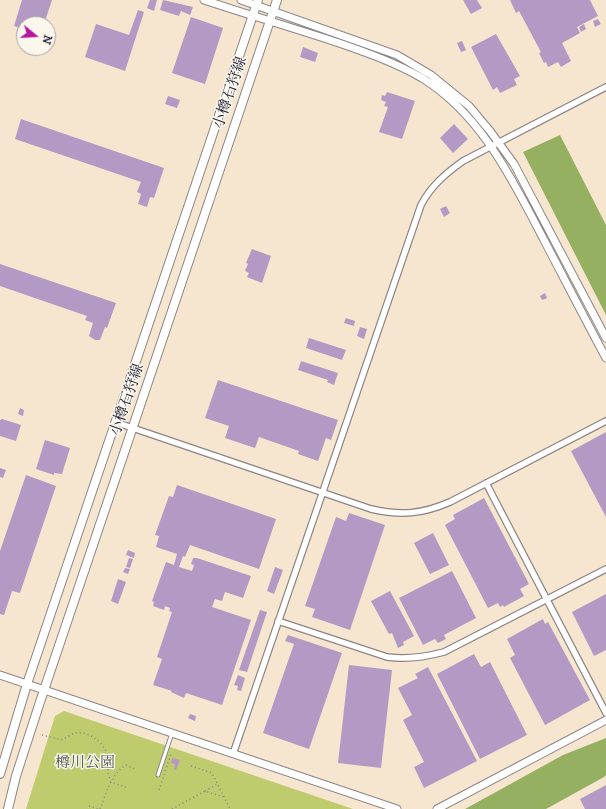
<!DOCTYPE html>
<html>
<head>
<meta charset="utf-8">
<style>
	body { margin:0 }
	#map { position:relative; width:606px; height:809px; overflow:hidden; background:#f6e6cf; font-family:"IM FELL DW Pica",serif }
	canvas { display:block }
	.north { position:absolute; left:16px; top:16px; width:40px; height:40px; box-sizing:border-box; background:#fbf7ec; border:1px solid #a4a2a5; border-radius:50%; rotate:108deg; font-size:11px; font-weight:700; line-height:16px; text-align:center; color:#22223b }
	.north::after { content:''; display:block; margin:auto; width:14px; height:18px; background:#b5179e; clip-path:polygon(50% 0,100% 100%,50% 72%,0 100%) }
</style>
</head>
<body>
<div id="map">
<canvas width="606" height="809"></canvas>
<div class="north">N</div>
</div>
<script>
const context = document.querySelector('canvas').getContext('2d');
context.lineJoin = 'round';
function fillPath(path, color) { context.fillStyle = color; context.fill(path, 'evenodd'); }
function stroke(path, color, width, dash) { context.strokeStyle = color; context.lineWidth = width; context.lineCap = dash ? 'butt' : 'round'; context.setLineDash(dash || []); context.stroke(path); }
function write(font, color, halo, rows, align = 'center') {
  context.font = font + ' "IM FELL DW Pica","Noto Serif JP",serif'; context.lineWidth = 3; context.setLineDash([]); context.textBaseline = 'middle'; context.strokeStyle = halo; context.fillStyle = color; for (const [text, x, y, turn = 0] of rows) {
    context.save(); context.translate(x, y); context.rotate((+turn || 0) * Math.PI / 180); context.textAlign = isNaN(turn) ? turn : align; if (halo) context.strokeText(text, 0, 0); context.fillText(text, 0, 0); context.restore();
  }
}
fillPath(new Path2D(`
	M64,711L353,809H26L55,716Z`), '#becc6e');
fillPath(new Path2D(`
	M560,135L606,225V315L523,152Z
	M606,738V775L604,777L546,809H465L563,755Z`), '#96b061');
fillPath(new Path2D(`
	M22,0H52L44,24H24V29L14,26Z
	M150,0H157L154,11L147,8Z
	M163,0L193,7L190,15L181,11L179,16L160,10Z
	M463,0H477L482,8L471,14Z
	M510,0H590L598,16L577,27L580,33L562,43L571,61L561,67L558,62L548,67L546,62L544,63L539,53L541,52L519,11L516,13Z
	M138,10L144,12L125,71L85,57L96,24L129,35Z
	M191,17L223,28L205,84L172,73Z
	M598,19L601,24L595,27L593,21Z
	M584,24L586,29L581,32L579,27Z
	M496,34L520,76L514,79L517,85L500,93L497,87L493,90L471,47Z
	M462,41L466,50L461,52L457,43Z
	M303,47L318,53L315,62L300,57Z
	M387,92L415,101L402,139L379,132L388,107L384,106L386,102L381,100L382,95L385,96Z
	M168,96L180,100L177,108L165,104Z
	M21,119L164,168L154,198L150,197L147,207L138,204L141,194L137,192L141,182L15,139Z
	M454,124L468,139L453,153L440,138Z
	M446,206L450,213L444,217L440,209Z
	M252,249L271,256L262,283L247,277L249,273L245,271L248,264L246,263Z
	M0,264L116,303L107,328L105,327L100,340H95L89,336L93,323L85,320L87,316L0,286Z
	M545,293L547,298L542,300L540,296Z
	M346,318L355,321L354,326L344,323Z
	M360,327L367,329L364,339L357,336Z
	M309,338L346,350L342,360L306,348Z
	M301,361L338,373L334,385L327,382L328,380L298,370Z
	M218,380L338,420L331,440L326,438L318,461L298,454L299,451L259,437L255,448L225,438L229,426L205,418Z
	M20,408L24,410L23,416L18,414Z
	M2,419L21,425L16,441L0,436V420Z
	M606,432V517L571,451Z
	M45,440L70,448L62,474L54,473V475L36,469Z
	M0,468L6,470L3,478L0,477Z
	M26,475L56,486L20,593L12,591L4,615L0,614V551Z
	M177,485L276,519L259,569L190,545L185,557L183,556L179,567L192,571L194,565L191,564L193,558H197L251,576L243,598L225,592L222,601L215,599L212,607L251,620L222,705L186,693L184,698L171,692L172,691L153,685L162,659L157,657L172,612L169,611L170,608L165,606L164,610L153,606L154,602L152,601L166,562L174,565L177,554L156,547L159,536L155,535L169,496L173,497Z
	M484,498L529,584L520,589L524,596L504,607L503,605L500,607L498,603L488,608L445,525L455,519L453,515Z
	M349,513L385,525L350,630L312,617L315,609L305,606L336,517L346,521Z
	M433,533L449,565L430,574L414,543Z
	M128,550L135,553L134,558L126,555Z
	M129,558L133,559L130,568L126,567Z
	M275,567L283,570L274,594L267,591Z
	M125,568L130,569L128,574L123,572Z
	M452,571L476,618L444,635L446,639L438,643L435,639L423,645L399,598Z
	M118,579L126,582L118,604L111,601Z
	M390,591L414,636L403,642L404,645L398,648L392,633L389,634L371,601Z
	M606,594V650L594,656L572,612Z
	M260,610L267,612L247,672L239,670Z
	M543,619L545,624L548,622L590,700L545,725L510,658L515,655L507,639Z
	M288,635L342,653L309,749L263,733L294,644L285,641Z
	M474,654L481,667L490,662L527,735L480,759L437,674Z
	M349,665L392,670L381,768L338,763Z
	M428,667L477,761L424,788L414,767L424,762L403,720L412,715L398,688L418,678L415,674Z
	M238,675L245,678L241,691L237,690L238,686L234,685Z
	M190,714L196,716L195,721L188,718Z
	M172,758L180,760L176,770L174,769L175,764L171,763Z
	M606,785V809H585L580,799Z`), '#b39ac4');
const service = new Path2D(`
	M158,775L172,733`);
const minor = new Path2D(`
	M115,422L371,509C401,516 422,514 450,502L606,421
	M486,483L606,713
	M278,621L387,657C407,660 425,657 444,652L606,569
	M233,754L421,205C431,186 445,174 463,161L606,87`);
const tertiary = new Path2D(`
	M204,0C249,15 294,28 339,43C368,53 396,63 422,78C482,115 513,181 544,240C565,280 585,319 606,358
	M241,0L397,55L431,75L469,106L490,131L514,164L606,338
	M0,675L397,809
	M437,809L606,720`);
const secondary = new Path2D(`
	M0,774L27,684L258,0
	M8,809L16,776L39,705L277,0`);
stroke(service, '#8c8485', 5);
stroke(minor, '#8c8485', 8);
stroke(tertiary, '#8c8485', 9);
stroke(secondary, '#8c8485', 10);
stroke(new Path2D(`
	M42,735L61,740C66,738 71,734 75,733C90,731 105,743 108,757C109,766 106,772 111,781
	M191,766L212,773L230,809
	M110,782L126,787
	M159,790L171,754
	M205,791L217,784
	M89,806L98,809
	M100,809C106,794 111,774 126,765L135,769
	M172,809L205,791L223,797`), '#8c8485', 1.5, [1, 3]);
stroke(service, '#fff', 3);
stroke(minor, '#fff', 5.5);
stroke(tertiary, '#fff', 7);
stroke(secondary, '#fff', 8);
write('15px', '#22223b', '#fbf7ec', [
	["小樽石狩線",231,93,-71],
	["小樽石狩線",128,400,-71]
]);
write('15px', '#51554a', '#fbf7ec', [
	["樽川公園",85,764]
]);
</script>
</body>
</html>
